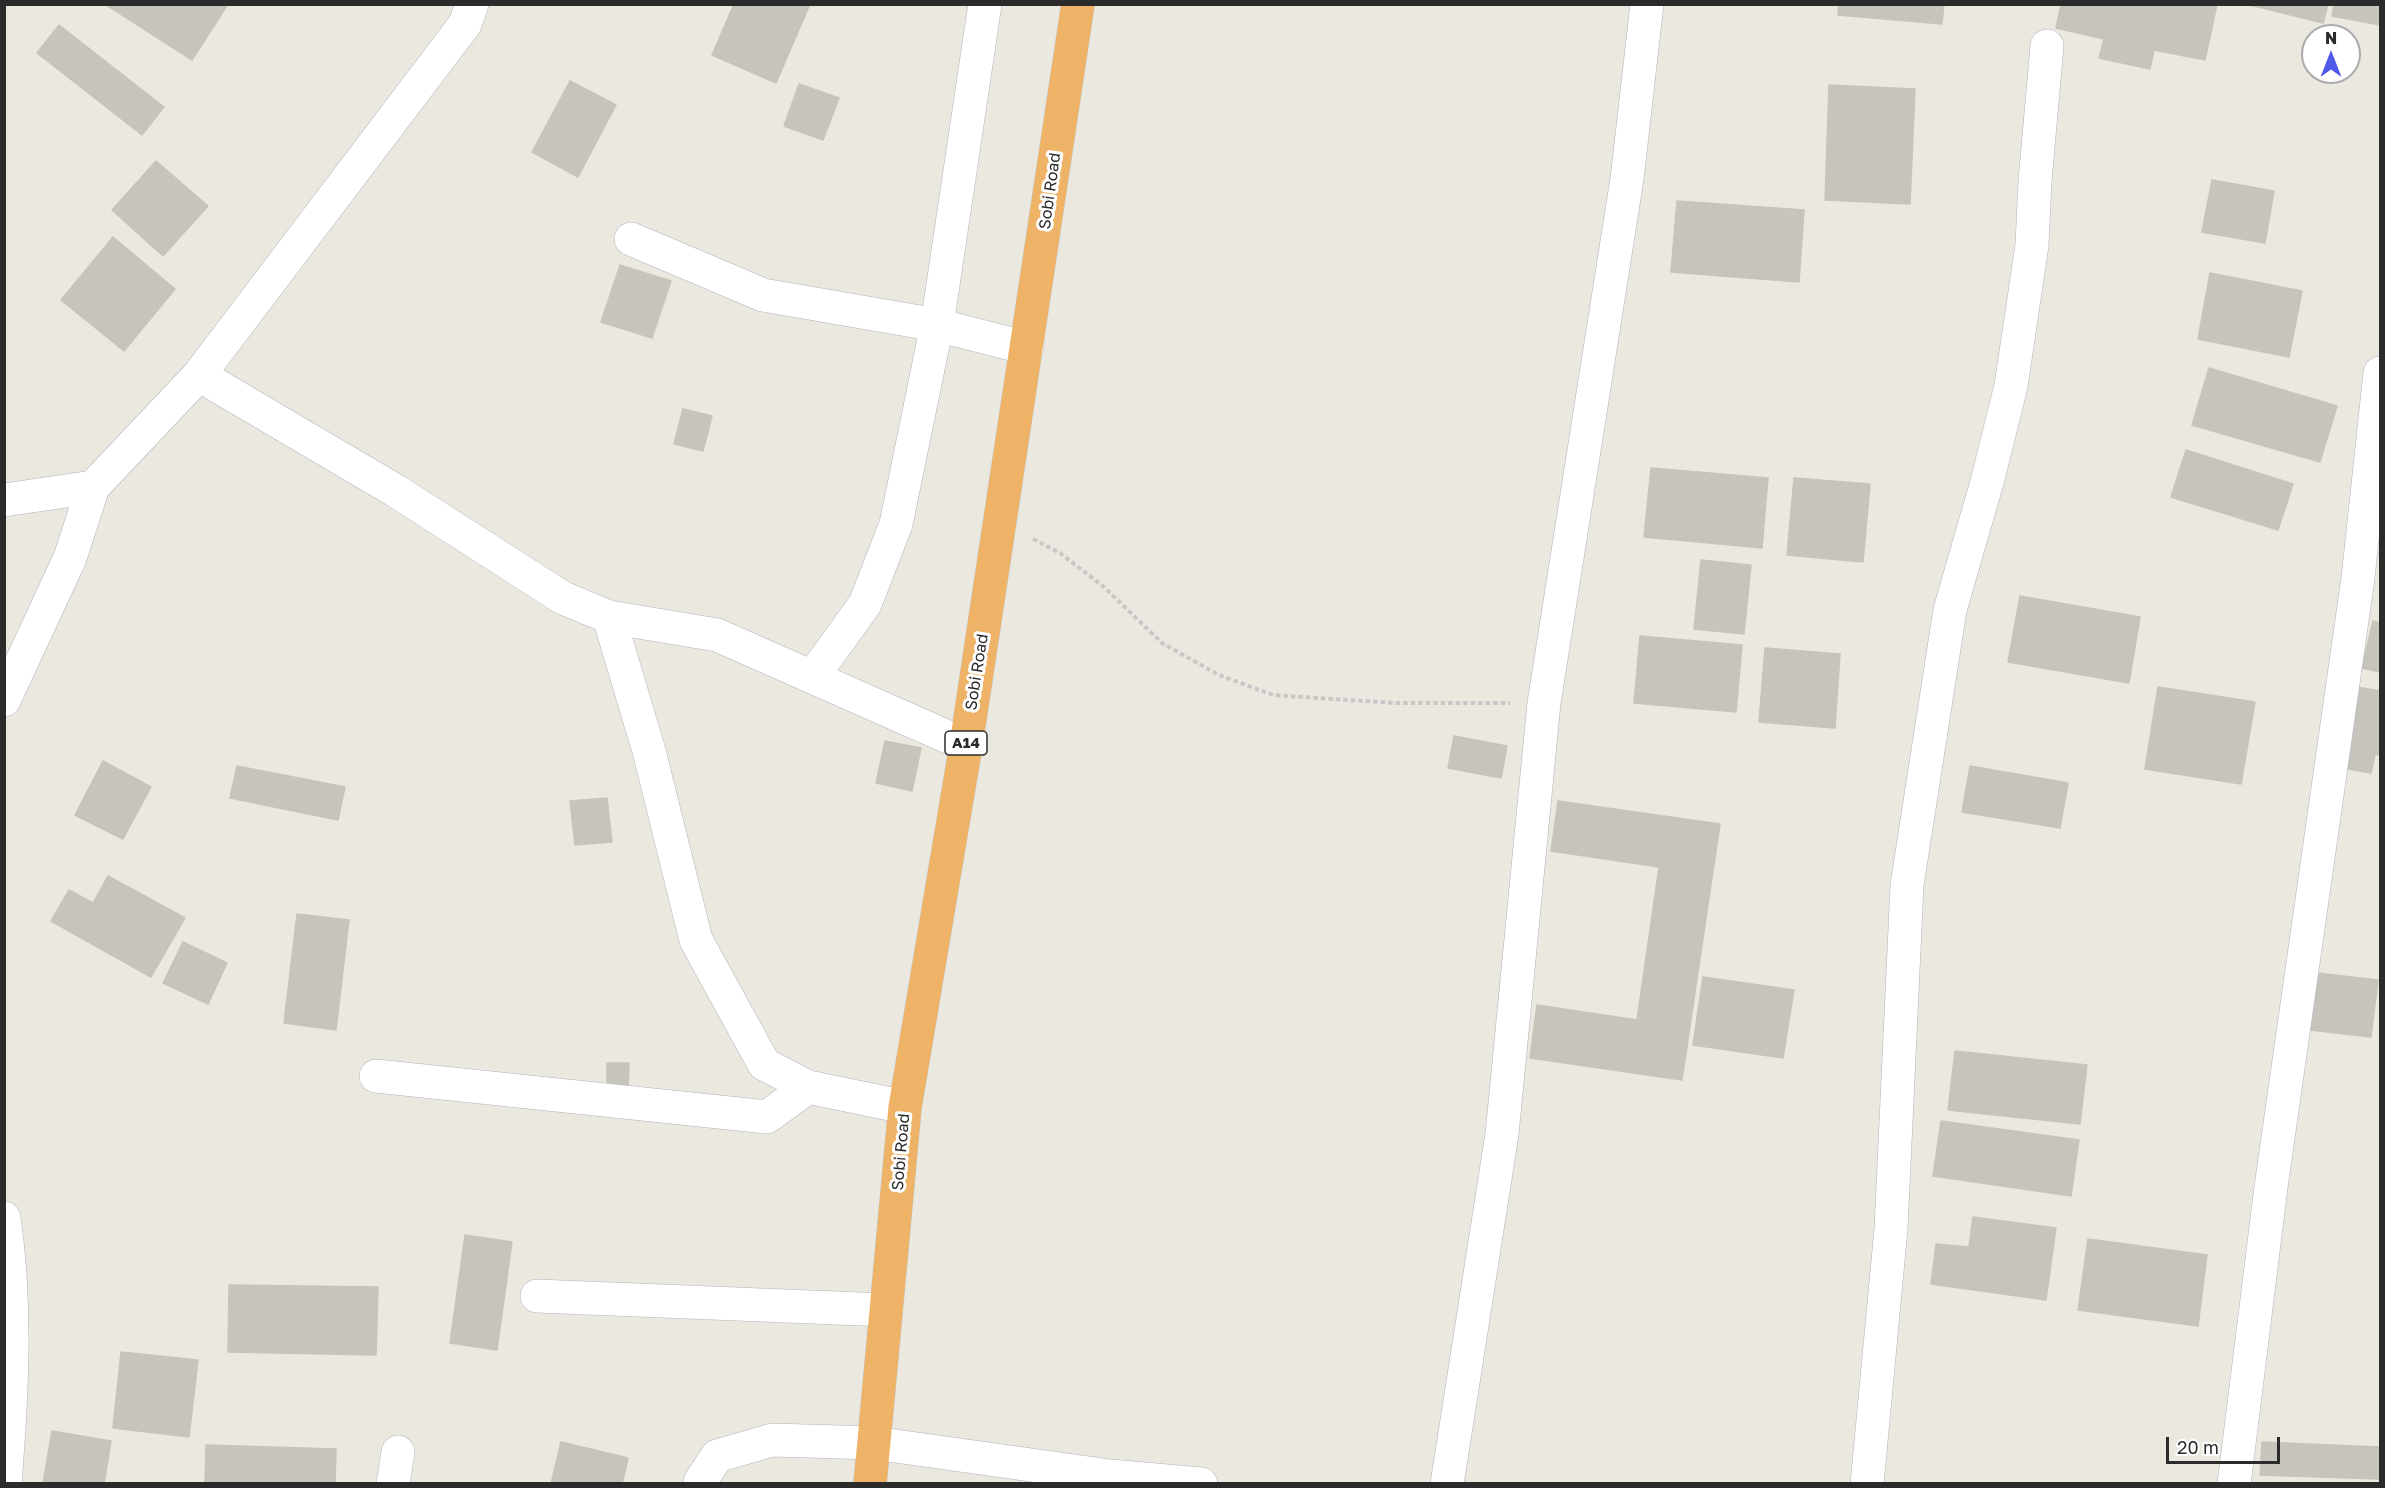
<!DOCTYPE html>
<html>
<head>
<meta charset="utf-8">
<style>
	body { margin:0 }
	#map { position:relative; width:2385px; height:1488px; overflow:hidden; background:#ebe8df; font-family:"Golos Text",sans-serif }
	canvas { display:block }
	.frame { position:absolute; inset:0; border:6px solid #2b2b2b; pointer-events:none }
	.north { position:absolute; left:2301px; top:24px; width:60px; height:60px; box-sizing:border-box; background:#fff; border:2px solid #aaa; border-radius:50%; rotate:0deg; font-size:16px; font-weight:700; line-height:24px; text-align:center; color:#2b2b2b }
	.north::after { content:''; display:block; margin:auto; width:21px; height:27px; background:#5058e8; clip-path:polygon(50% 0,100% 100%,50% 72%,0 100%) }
	.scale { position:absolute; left:2166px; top:1437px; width:114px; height:27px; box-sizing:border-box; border:3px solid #2b2b2b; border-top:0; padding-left:8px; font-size:18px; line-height:21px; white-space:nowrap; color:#2b2b2b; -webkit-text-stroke:4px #fff; paint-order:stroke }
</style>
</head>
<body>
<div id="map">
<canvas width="2385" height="1488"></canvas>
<div class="frame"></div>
<div class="north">N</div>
<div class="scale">20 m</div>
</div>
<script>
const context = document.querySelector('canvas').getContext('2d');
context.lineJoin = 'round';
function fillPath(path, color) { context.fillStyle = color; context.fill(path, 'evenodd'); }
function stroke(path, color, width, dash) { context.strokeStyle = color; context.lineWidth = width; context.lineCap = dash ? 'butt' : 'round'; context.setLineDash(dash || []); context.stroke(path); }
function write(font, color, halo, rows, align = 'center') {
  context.font = font + ' "Golos Text",sans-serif'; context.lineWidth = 6; context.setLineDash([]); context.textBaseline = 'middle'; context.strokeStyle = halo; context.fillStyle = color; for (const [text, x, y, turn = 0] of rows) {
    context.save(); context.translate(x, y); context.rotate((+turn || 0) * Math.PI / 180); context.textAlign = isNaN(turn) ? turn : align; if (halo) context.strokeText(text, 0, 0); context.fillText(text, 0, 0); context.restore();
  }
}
const building = new Path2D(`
	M105,4H228L192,60Z
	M734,4H810L776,83L712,55Z
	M1839,4H1944L1942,24L1838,15Z
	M2061,4H2217L2205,60L2154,50L2150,69L2099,58L2104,39L2056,28Z
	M2246,4H2328L2323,23Z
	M2334,4H2380V25L2332,16Z
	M59,25L164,107L142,135L37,53Z
	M570,81L616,105L578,177L532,152Z
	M799,84L839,98L823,140L784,126Z
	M1829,85L1915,89L1910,204L1825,200Z
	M156,161L208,206L163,256L112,210Z
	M2212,180L2274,191L2265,243L2202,232Z
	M1677,201L1804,210L1799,282L1671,272Z
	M113,237L175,289L124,351L61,300Z
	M620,265L671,281L652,338L601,322Z
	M2210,273L2302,291L2289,357L2198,339Z
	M2209,368L2337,406L2320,462L2192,425Z
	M683,409L712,416L703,451L674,444Z
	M2186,450L2293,484L2278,530L2171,497Z
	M1651,468L1768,478L1762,548L1644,537Z
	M1794,478L1870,484L1863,562L1787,555Z
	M1701,560L1751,565L1744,634L1694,629Z
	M2020,596L2140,617L2129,683L2008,662Z
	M2373,621L2380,623V672L2362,668Z
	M1640,636L1742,645L1736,712L1634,703Z
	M1765,648L1840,654L1835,728L1759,722Z
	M2158,687L2255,702L2241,784L2145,769Z
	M2357,687L2380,691V755L2375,754L2371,773L2343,768Z
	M1454,736L1507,746L1501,778L1448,768Z
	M885,741L921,748L912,791L876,783Z
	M103,761L151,787L123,839L75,815Z
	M237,766L345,787L338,820L230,798Z
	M1970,766L2068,783L2060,828L1962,812Z
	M607,798L612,842L575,845L570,801Z
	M1558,801L1720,824L1682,1080L1530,1058L1537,1005L1637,1020L1659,867L1551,851Z
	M108,876L185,918L151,977L51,921L69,890L93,903Z
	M297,914L349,920L336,1030L284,1023Z
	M183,942L227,963L208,1004L163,983Z
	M2308,972L2378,980L2371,1037L2301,1029Z
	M1703,977L1794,990L1783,1058L1693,1045Z
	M1955,1051L2087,1065L2080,1124L1948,1110Z
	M607,1063H629L628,1093H607Z
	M1941,1121L2079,1140L2071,1196L1933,1176Z
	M1973,1217L2056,1228L2046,1300L1931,1284L1936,1244L1969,1247Z
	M465,1235L512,1242L497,1350L450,1343Z
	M2088,1239L2207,1255L2198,1326L2078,1310Z
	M229,1285L378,1287L376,1355L228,1352Z
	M121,1352L198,1360L189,1437L113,1428Z
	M52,1431L111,1441L104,1484H43Z
	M561,1442L628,1458L622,1484H551Z
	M2262,1442L2380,1447V1479L2260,1475Z
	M206,1445L336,1449L335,1484H205Z`);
fillPath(building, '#c7c4be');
stroke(building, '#c7c4b9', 1.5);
const minor = new Path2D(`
	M631,239L763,295L937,325L1027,348
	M199,375L396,491L563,598L609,617L717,635L966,745
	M4,500L93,487
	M609,617L649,751L696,940L764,1064L808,1087
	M813,676L865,604L896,524L937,325L985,4
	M4,700L70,558L93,487L199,375L465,24L472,4
	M376,1076L767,1117L808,1087L905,1107
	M4,1218C17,1306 12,1396 5,1484
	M537,1296L886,1310
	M700,1482L717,1456L772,1440L874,1443L1110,1476L1201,1484
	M393,1484L398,1452
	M1447,1484L1502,1134L1544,703L1627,179L1647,4
	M1867,1484L1891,1229L1907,885L1950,610L1987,482L2011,386L2032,245L2035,181L2047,46
	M2234,1484L2271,1187L2358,578L2380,373`);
const highway = new Path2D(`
	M870,1484L905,1107L966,745L1078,4`);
stroke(minor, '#b2b3bd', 34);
stroke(highway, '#c8c8c8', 34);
stroke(new Path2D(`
	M1033,539L1060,553L1104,587L1162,643L1219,675L1273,695L1395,703H1510`), '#c8c8c8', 4, [4.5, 3]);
stroke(minor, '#fff', 33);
stroke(highway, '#eeb367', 33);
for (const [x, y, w] of [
	[966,743,42]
]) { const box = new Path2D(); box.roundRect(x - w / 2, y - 12, w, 24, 4.5); context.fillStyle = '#fff'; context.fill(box); stroke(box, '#2b2b2b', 1.5); }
write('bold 15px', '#2b2b2b', null, [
	["A14",966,743]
]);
write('16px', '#2b2b2b', '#fff', [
	["Sobi Road",1050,191,-82],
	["Sobi Road",977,672,-81],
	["Sobi Road",901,1152,-85]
]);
</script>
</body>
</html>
